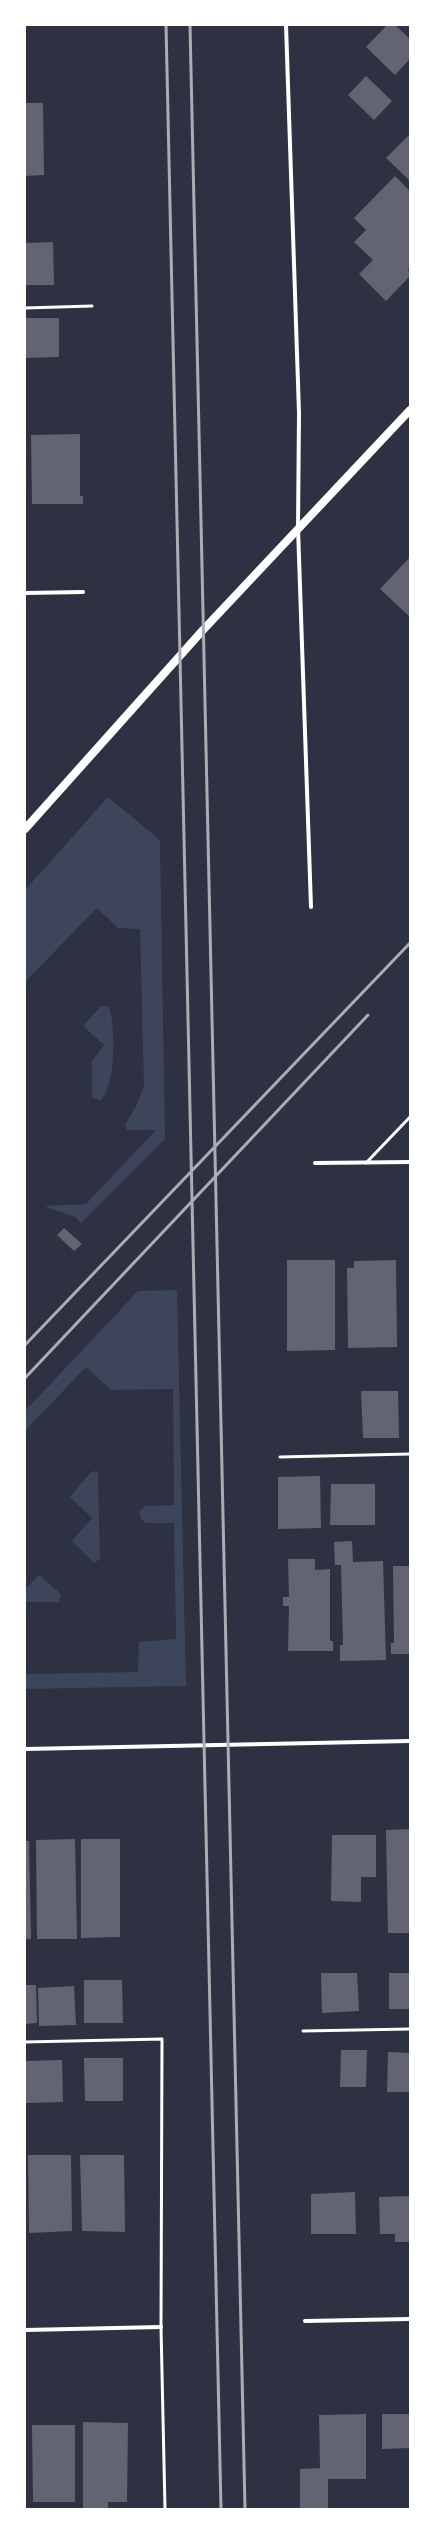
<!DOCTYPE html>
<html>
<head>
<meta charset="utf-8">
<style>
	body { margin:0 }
	#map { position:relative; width:435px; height:2534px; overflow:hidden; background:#2d3142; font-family:"Noto Sans",sans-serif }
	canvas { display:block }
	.frame { position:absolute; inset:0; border:26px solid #fff; pointer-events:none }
</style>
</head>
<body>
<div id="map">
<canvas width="435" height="2534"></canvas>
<div class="frame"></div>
</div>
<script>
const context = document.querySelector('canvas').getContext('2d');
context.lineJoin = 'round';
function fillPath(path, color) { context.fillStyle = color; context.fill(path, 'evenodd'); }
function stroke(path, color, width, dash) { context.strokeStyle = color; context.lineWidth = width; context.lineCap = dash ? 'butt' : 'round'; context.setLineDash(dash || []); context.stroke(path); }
fillPath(new Path2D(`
	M108,797L160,840L165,1139L81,1223L75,1217L44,1206L86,1204L156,1130H127L125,1125L135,1108L144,1087L140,929L118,928L97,908L25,982V890Z
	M101,1006L109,1007C116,1026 116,1088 100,1101L92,1097V1061L104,1045L83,1026Z
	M177,1290L186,1686L25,1689V1674L138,1672L139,1642L176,1639L174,1523H146L140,1518V1511L145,1506L174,1505L173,1389L111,1390L86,1367L25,1431V1411L138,1291Z
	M96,1471L98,1472L100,1559L94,1563L72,1541L92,1518L70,1497L91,1472Z
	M39,1575L61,1594L59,1602H25V1589Z`), '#3c4559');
fillPath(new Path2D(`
	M387,25H395L410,39V59L395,75L366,47Z
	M366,76L392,101L374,120L348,95Z
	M25,103H43L44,175L25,176Z
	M410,134V181L386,158Z
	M395,176L410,191V267L408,269L410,276L386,301L359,274L373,260L354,242L366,230L354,218Z
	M53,242L54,285H25V243Z
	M25,318H59V357L25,358Z
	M80,434V496H83V504H32L31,435Z
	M410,557V617L380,589Z
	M64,1228L82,1244L74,1251L57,1235Z
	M287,1260H335V1350L287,1351Z
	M396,1260L397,1347L348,1348L347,1268H354V1261Z
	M361,1391H398L399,1438H363Z
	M320,1476L321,1528L278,1529V1477Z
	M331,1484H375V1525H330Z
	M352,1541L353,1562L383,1561L386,1660L340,1661V1645H343L341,1565H335L334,1542Z
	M288,1559H315V1570L330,1569V1641H333V1651H288L289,1606H283V1597H289Z
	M393,1566H410V1654H391V1643H394Z
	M410,1829V1933H388L386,1830Z
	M332,1835H376V1877H361V1902L331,1901Z
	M75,1839L77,1939H37L36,1840Z
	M81,1839H120V1937L81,1938Z
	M25,1841H29L31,1939H25Z
	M321,1973H357L359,2011L322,2013Z
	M389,1973H410V2009H389Z
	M84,1980H122L123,2023H84Z
	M25,1985H36L37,2023L25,2024Z
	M74,1986L76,2025L39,2026L38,1988Z
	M341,2050H367L366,2087H340Z
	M388,2052L410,2053V2092H387Z
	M84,2058H123V2101H85Z
	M62,2060L63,2102L25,2103V2061Z
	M28,2155H71L72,2231L29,2233Z
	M80,2155H124L125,2232L82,2231Z
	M355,2192L356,2234H311V2194Z
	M410,2196V2242H395V2234H380L379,2197Z
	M366,2414V2479H328V2509H300V2469L320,2468L319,2415Z
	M382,2414H410V2448L382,2449Z
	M83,2422L128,2423L127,2502H108V2509H83Z
	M32,2425H75V2502H33Z`), '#626471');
stroke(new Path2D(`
	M25,308L92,306
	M366,1163L410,1117
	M280,1457L410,1454
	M303,2031L410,2029
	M25,2042L162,2039L161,2327L165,2509`), '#fff', 3);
stroke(new Path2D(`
	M286,25L299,413L298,528L311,907
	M25,593L83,592
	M315,1163L410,1162
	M25,1749L410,1741
	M305,2321L410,2319
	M25,2330L161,2327`), '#fff', 4);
stroke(new Path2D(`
	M25,829L203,630L410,410`), '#fff', 8);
stroke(new Path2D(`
	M166,25L221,2509
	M190,25L245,2509
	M25,1345L410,943
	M25,1378L368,1015`), '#abadb3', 3);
</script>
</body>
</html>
